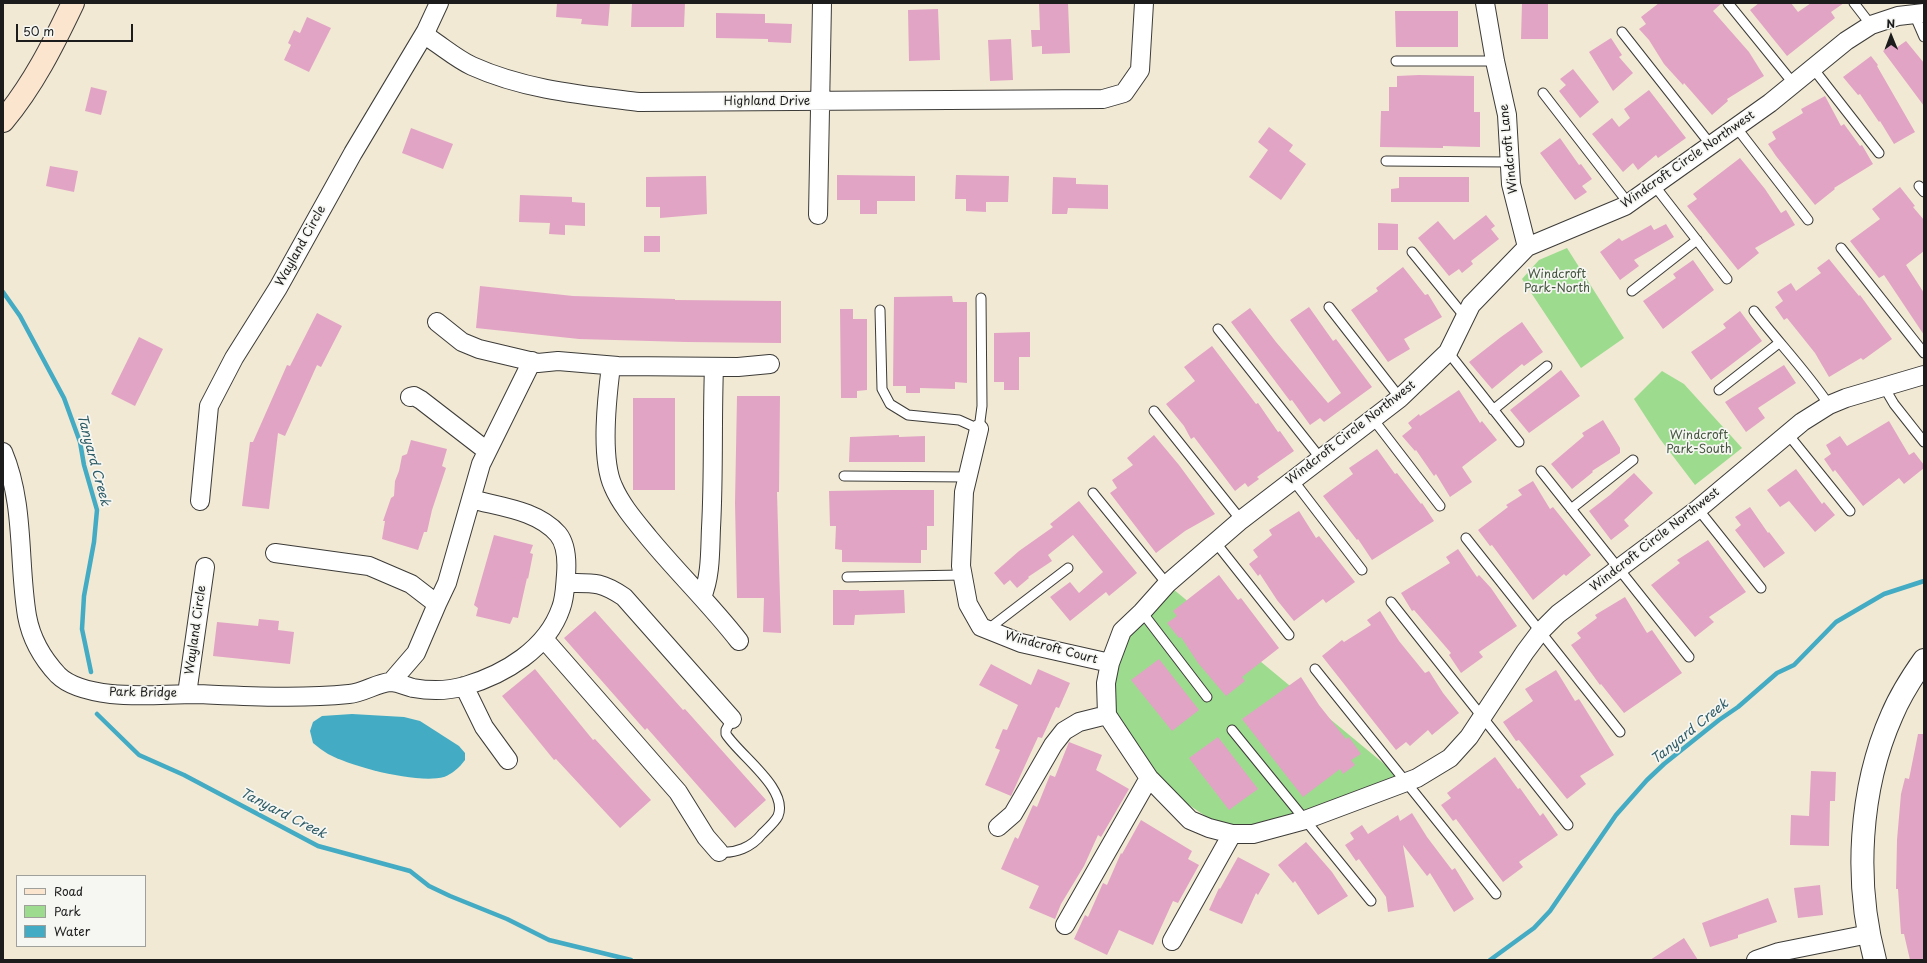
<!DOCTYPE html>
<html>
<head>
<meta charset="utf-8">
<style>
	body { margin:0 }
	#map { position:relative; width:1927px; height:963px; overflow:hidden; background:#f1e9d4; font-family:"Playpen Sans",sans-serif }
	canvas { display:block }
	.frame { position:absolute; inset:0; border:4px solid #1c1c1c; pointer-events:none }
	.legend { position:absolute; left:16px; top:875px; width:130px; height:72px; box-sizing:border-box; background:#f6f6f2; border:1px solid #9f9f9c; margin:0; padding:5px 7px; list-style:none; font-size:12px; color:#1c1c1c }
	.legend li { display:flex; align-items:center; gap:8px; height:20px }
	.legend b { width:20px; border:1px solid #9f9f9c }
	.north { position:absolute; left:1871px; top:16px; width:40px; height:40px; -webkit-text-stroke:3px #f6f6f2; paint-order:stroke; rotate:359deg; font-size:11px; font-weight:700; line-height:16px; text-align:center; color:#1c1c1c }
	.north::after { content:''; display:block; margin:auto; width:14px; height:18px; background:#1c1c1c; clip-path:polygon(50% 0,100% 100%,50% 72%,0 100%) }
	.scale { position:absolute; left:16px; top:24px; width:117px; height:18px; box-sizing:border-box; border:2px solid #1c1c1c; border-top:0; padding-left:5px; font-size:12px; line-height:14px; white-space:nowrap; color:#1c1c1c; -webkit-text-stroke:3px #f6f6f2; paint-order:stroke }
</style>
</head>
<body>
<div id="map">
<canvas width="1927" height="963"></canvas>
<div class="frame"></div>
<ul class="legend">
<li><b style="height:5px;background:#fbe5cf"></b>Road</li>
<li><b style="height:11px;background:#9ddb8f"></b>Park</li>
<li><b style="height:11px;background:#43abc3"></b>Water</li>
</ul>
<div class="north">N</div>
<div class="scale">50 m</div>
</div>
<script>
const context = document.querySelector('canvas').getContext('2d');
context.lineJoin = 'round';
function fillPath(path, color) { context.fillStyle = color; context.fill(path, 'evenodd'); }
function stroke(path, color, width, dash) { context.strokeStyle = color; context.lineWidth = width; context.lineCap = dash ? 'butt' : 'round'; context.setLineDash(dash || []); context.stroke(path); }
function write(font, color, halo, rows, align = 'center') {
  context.font = font + ' "Playpen Sans",sans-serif'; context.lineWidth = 3.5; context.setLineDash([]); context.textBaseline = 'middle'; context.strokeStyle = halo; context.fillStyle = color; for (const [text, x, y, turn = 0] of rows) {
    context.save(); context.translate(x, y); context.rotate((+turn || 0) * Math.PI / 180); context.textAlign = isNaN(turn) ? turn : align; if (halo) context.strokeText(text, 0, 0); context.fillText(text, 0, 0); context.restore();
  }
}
fillPath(new Path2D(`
	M1567,248L1624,338L1581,368L1522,279L1539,260Z
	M1662,371L1684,384L1742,448L1695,485L1660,439L1634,399Z
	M1167,584L1406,782L1232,834L1149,778L1107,715L1110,663Z`), '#9ddb8f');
fillPath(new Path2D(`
	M352,714L404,717L420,721L459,746L465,753V760C460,767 452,774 444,777C417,784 352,767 328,754C323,751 318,747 313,743L310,731L313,722L322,716Z`), '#43abc3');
stroke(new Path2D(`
	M3,292L20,316L64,398L80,442L84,465L97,510L94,542L84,596L82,629L91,672
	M97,714L139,755L184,775L318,846L410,871L429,886L450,896L507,919L549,940L631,960
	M1490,960L1534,928L1550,911L1616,815L1647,780L1664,764L1719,720L1738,707L1777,673L1794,665L1836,622L1884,594L1924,581`), '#43abc3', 4.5);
fillPath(new Path2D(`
	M557,3H610L608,26L581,24L582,19L556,17Z
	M632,3H685L684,27H631Z
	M1039,3H1068L1070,53L1042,54V46L1032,47L1031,30H1040Z
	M1522,3H1548V39H1521Z
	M1659,3H1722L1713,11L1749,52L1764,76L1727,99L1728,101L1712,115L1684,83L1683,85L1664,64L1649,40L1639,29L1646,24L1641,17Z
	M1759,3H1791L1798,12L1811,3H1844L1831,12L1835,18L1787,56L1750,10Z
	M938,9L940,60L909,61L908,10Z
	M1395,11H1458V47H1396Z
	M716,13L765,14V23L792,24L791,43L768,42V39L716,38Z
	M307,17L331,28L309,72L284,60L291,45L288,43L294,30L300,33Z
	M1611,38L1622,55L1619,57L1633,73L1613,91L1589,52Z
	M1011,39L1013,80L990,81L988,40Z
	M1906,41L1924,63V106L1883,51L1892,44L1896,48Z
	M1871,56L1878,65L1877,66L1915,132L1894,144L1880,121L1879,122L1860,94L1858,95L1843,77Z
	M1573,69L1599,102L1580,118L1559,91L1566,85L1560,79Z
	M1419,75L1474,76V112H1480V147L1443,146V148L1380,147L1381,111H1389V87H1397V76Z
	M91,87L107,91L101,115L85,111Z
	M1649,90L1686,138L1658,158L1656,155L1638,170L1633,163L1623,172L1592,134L1612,118L1619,127L1630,118L1624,109Z
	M1825,96L1841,126L1844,124L1860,146L1862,145L1873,164L1834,188L1835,189L1815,205L1776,156L1768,144L1776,139L1772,132L1803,113L1801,109Z
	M1269,127L1293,145L1289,151L1306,164L1281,200L1249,177L1268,150L1258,142Z
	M411,128L453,144L443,169L402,153Z
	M1560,138L1579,165L1581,164L1592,179L1582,186L1587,192L1575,200L1540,153Z
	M1740,158L1765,189L1781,213L1786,210L1795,225L1755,248L1759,253L1738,270L1687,206L1697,199L1693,194Z
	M50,166L78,171L74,192L46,186Z
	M837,175L915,176V201H877V214H860V200H837Z
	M956,175L1009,176L1008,202H986V212L966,211V199H955Z
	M706,176L707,214L660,218V207H646V177Z
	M1053,177L1076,178V184L1108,185V209L1068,208L1067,214H1052Z
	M1399,177H1469V202H1391V189L1399,188Z
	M1900,187L1915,206L1913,207L1924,220V251L1906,265L1924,293V335L1884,275L1879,278L1850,241L1880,219L1872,209Z
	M520,195L572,197V202L585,203V226L565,225V235L549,234L550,223L519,222Z
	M1486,215L1495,226L1491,229L1499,239L1471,261L1473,264L1462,273L1459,269L1449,276L1418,238L1438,221L1454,240Z
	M1378,223L1398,224V250H1378Z
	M1666,224L1674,237L1634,260L1639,266L1620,280L1600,252L1619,238L1622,241L1651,225L1654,230Z
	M644,236H660V252H644Z
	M1829,259L1859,296L1860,295L1892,339L1863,360L1861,358L1829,377L1815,353L1787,318L1784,320L1775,307L1783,301L1777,292L1791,283L1796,291L1821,273L1817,268Z
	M1693,260L1714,290L1663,329L1643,301L1676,278L1673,274Z
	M1403,267L1425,295L1428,294L1442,317L1404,339L1410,349L1388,362L1351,310L1378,291L1376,288Z
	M480,286L573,296L675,299V300L781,301V343L686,342L579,339L476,328Z
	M952,296L953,302H967V383L955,382V389L920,388V393H906V386H893L894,297Z
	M1309,307L1333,341L1336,339L1372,387L1324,422L1320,418L1310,425L1292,400L1290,401L1231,322L1250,308L1276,342L1328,403L1341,393L1290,320Z
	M840,309H853V319H867V390L857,391V398H841Z
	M1740,311L1762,341L1711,380L1691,352L1726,328L1723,324Z
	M317,313L342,326L321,367L317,365L285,436L278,433L269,509L242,506L250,442H253L287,365L290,366Z
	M1522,322L1543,352L1524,366L1522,364L1492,389L1469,362L1501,337Z
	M1030,332V357H1019V390H1004V382H994V333Z
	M139,337L163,349L135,406L111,394Z
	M1212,346L1256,404L1258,403L1278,432L1280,431L1294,451L1257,477L1259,479L1248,487L1245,483L1235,491L1194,437L1191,439L1184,426L1166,404L1195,381L1184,367Z
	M1784,365L1796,383L1758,408L1765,418L1746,432L1725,402Z
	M1561,370L1580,396L1529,433L1510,410Z
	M1459,390L1480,423L1482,421L1497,440L1462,467L1472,482L1450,497L1436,474L1434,476L1416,450L1415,451L1402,436L1412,428L1408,423L1419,414L1420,416Z
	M737,396H780L779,492H777L781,633L763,632L764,598H737L735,503Z
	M633,398H675V490H633Z
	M1603,420L1620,448V453L1592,471L1593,472L1572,489L1551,464L1584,436L1582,433Z
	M1889,421L1909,455L1914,452L1924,465V468L1904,484L1899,478L1863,506L1835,470L1833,472L1824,459L1831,454L1826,445L1840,436L1847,446Z
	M899,435V437L925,436V462H849L850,437Z
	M1154,435L1179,465L1215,514L1185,531L1156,553L1110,493L1117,488L1112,480L1133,465L1127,458Z
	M411,440L447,449L442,466L446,468L432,510L427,532H424L418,550L382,539L385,521H383L391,498L394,496L395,481L399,471L402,456L407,454Z
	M1377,449L1395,474L1397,473L1421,504L1422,503L1434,521L1372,560L1358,539L1357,540L1323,496L1353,474L1349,468Z
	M1796,469L1822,504L1824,502L1835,515L1815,532L1789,501L1780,507L1767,490Z
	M1634,473L1653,493L1624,520L1629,526L1611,540L1589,511L1610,495Z
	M1533,481L1550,509L1553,507L1591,555L1566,576L1564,574L1533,600L1492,545L1490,546L1478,530L1508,507L1506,505L1522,495L1518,490Z
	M892,490H934V526H927V550H921V563L842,562V550L835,549L836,526H830L829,491Z
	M1079,501L1137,573L1109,596L1106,592L1070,621L1050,597L1070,582L1079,593L1103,572L1073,535L1048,555L1052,561L1028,577L1029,578L1017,588L1010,580L1004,585L994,573L1019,551L1053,527L1050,524Z
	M1750,507L1768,533L1769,532L1785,553L1764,568L1735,530L1741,525L1735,517Z
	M1299,511L1316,538L1319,536L1355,582L1326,603L1323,599L1294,621L1277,600L1260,574L1258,576L1249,564L1258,557L1253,550L1272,535L1269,530Z
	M494,535L533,545L530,553L533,554L528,579L527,578L518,618L513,617L510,624L476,616L478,608L474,605Z
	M1708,540L1746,592L1709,617L1714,622L1695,637L1651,585L1680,563L1677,560Z
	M1458,549L1477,577L1479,575L1491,588L1517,626L1479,652L1483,657L1461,673L1449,655L1451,653L1414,610L1412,611L1401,593L1450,563L1446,557Z
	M1219,575L1238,600L1241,598L1279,648L1242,677L1245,681L1226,696L1198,663L1181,637L1179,638L1167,623L1177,616L1173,611Z
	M833,590H859V591L904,590L905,613L855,615L854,625H833Z
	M1625,597L1647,633L1652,630L1682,673L1624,713L1601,684L1600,685L1571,645L1581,638L1577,633L1597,618L1595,615Z
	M595,611L683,710L685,709L766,800L735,828L647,728L645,730L564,638Z
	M1380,611L1399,641L1425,673L1429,671L1443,693L1459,713L1432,735L1428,730L1410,746L1406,742L1396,750L1322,656L1342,640L1344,642L1371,625L1367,620Z
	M259,619L279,621L278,630L294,632L290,664L213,656L217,622L258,626Z
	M1159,659L1199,710L1172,731L1131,680Z
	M991,664L1031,685L1038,669L1070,683L1059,708L1056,707L1042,738L1038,737L1011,796L985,785L1000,750L995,748L1003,729L1007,730L1018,705L979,685Z
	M535,669L593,740L595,739L651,800L620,828L556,759L554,760L502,696Z
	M1556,670L1575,701L1579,699L1614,755L1580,776L1586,784L1567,799L1519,740L1516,741L1503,722L1533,701L1525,689Z
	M1301,677L1319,705L1346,739L1349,737L1361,754L1351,760L1355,765L1343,774L1340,769L1303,797L1242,719Z
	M1918,734H1924V960H1910L1904,934H1901L1898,889H1896L1897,840L1901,794L1905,778L1909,779Z
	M1218,737L1258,789L1229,810L1189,758Z
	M1069,742L1102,755L1096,770L1129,789L1101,837L1098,835L1084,866L1061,904L1055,919L1029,908L1039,886L1001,869L1015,837L1018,839L1033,805L1037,807L1050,775L1055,777Z
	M1495,757L1518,789L1520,788L1540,816L1543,813L1558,835L1519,862L1523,867L1503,882L1456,819L1453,821L1441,805L1451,798L1447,793Z
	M1811,771L1836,772L1835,801H1830L1829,846L1790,845L1791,815L1809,816Z
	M1412,813L1427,837L1452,870L1455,868L1474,899L1454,912L1430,873L1427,876L1403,845L1414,907L1388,912L1386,897L1359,859L1356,861L1345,845L1354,839L1350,833L1362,825L1368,834L1398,815L1400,821Z
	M1141,820L1192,851L1188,859L1199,865L1178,903L1173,901L1153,945L1119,930L1107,955L1074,939L1085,915L1088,917L1103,883L1107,885L1121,853L1122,854Z
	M1306,842L1332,872L1348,896L1318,915L1295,881L1293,883L1278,865Z
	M1238,857L1270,874L1258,895L1256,893L1242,924L1209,910L1219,888L1220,889Z
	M1820,885L1823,915L1798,918L1794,888Z
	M1768,898L1777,922L1738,935V938L1710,947L1702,923Z
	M1684,938L1698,960H1650Z`), '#e2a4c4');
const service = new Path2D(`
	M1728,3L1793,83
	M1854,3L1871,25
	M1914,14L1924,37
	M1622,32L1711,145
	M1396,61H1495
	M1812,67L1879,153
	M1543,93L1629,204
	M1736,127L1808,220
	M1386,161L1508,162
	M1654,185L1727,279
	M1919,186L1924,192
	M1841,248L1924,353
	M1412,252L1465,317
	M1632,291L1697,240
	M1329,307L1400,398
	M880,310L882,389L890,404L908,415L959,420L979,429L982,406L981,298
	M1754,311C1779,343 1807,372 1829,405
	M1218,329L1321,459
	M1448,352L1519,442
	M1884,387L1894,404L1924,442
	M1719,390L1779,343
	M1493,410L1547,366
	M1154,411L1241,520
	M1373,419L1440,506
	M1787,433L1850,511
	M1541,471L1689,657
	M844,476L968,477
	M1293,480L1362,570
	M1093,493L1167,584
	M1571,509L1633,460
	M1698,509L1761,588
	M1466,538L1620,732
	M1216,543L1289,635
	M847,577L963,575
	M1391,602L1568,825
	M1142,612L1207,697
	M987,630L1068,568
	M1315,669L1496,894
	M1232,730L1371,901
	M719,852C735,854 752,847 762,834C767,829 775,822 778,816C789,789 739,755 726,734V730L732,719`);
const minor = new Path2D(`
	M1485,3L1495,61L1507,115L1511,184L1527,247
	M1924,13L1898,16L1871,25L1846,41L1770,103L1625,206L1527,247L1471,305L1448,352L1400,398L1241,520L1167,584L1142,612L1122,631L1110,663L1106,683L1107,715L1149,778L1190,820L1209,828L1232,834H1253L1305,820L1417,778L1450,758L1469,737L1525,652L1540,632L1558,614L1698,509L1802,422L1829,405L1846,398L1924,375
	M426,31L429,38C443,47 457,59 472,66C525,90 583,95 639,102L1103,99L1124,93L1140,70L1144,3
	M818,215L822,3
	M437,322L462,342L479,349L538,363L558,361L618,366L738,367L770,364
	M611,366C607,397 600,457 613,486C621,505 636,522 649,538C678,573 711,605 739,641
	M410,397L414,396L421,400L487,451
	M979,429L964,492L961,566L968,604L981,627L1021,643L1110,663
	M3,452C25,504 18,562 27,616C31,638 43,659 58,675C70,687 94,692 111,694C139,697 168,694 197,694C247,696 299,699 349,694C363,693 377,683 390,682C397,682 406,686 413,688C430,691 448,691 465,686C505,674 547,649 561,608C565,598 565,586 566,575C567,562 567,545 558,534C537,510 500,507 471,499
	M200,501L209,406L234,358L278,288L353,153L426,31L439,3
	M275,553L369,566L411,584L437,604
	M566,583C593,583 600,581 624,597L732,719
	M702,597C711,576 710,550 711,528C714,474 712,421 714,367
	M544,639L678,792L706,837L719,852
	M391,682L416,653L437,604L447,583L481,464L532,361
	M464,686L484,727L508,760
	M187,694L205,567
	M998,827L1013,814L1053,745L1064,731L1079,722L1107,715
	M1065,925L1149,778
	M1172,941L1232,834
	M1756,960L1779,952L1869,934`);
const tertiary = new Path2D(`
	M1875,960C1854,882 1859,789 1892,715C1900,696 1912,677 1924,660`);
const secondary = new Path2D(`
	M3,121C33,85 53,45 73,3`);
stroke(service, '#3c3b38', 11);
stroke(minor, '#3c3b38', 20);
stroke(tertiary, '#3c3b38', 24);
stroke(secondary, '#3c3b38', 24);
stroke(service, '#fff', 9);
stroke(minor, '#fff', 18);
stroke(tertiary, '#fff', 22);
stroke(secondary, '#fbe5cf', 22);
write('12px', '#1c1c1c', '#f6f6f2', [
	["Highland Drive",767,102],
	["Windcroft Lane",1509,149,-96],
	["Windcroft Circle Northwest",1688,160,-35],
	["Wayland Circle",301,246,-61],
	["Windcroft Circle Northwest",1351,433,-38],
	["Windcroft Circle Northwest",1655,540,-38],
	["Wayland Circle",196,630,-82],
	["Windcroft Court",1051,648,15],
	["Park Bridge",143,693,1]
]);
write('12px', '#43553e', '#f6f6f2', [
	["Windcroft",1557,275],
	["Park-North",1557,289],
	["Windcroft",1699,436],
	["Park-South",1699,450]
]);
write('italic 13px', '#2e5c67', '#f6f6f2', [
	["Tanyard Creek",93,460,75],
	["Tanyard Creek",1690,732,-39],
	["Tanyard Creek",283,814,27]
]);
</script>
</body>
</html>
